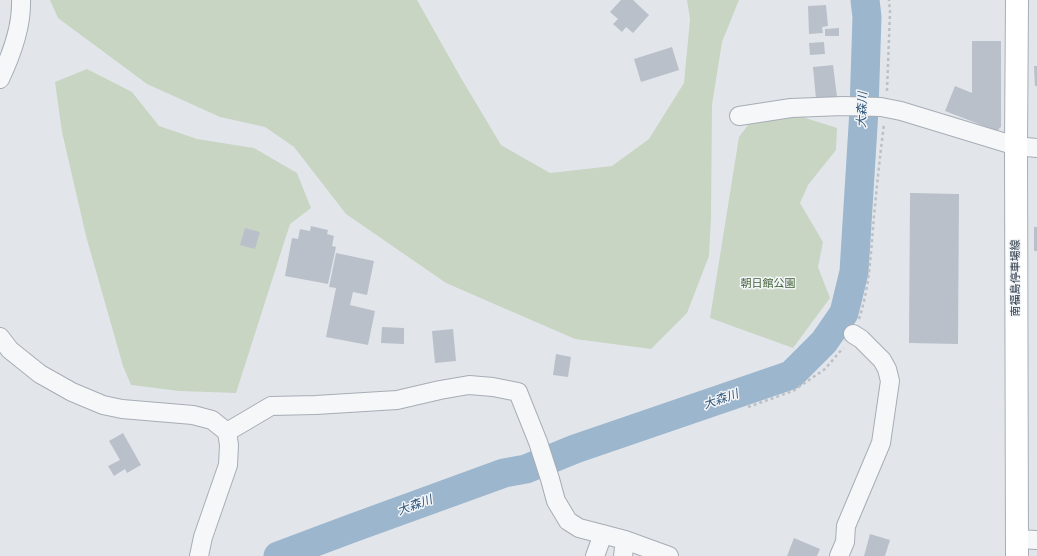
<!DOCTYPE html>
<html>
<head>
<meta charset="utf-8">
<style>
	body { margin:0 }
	canvas { display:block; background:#e2e6eb }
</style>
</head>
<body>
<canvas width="1037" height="556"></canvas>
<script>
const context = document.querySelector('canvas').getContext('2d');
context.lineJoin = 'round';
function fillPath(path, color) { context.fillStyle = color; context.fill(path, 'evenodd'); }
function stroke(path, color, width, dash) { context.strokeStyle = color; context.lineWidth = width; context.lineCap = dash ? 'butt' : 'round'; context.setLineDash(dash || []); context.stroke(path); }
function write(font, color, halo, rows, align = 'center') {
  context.font = font + ' Roboto,"Noto Sans JP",sans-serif'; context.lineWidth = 3; context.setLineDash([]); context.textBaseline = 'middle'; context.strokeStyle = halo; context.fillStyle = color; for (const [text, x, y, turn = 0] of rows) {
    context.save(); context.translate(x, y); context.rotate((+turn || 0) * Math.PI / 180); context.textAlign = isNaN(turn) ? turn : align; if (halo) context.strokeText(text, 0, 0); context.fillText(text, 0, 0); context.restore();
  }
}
fillPath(new Path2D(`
	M50,0H417L461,78L501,145L550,173L612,166L649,139L684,83L690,19L687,0H739L722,42L712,105L711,218L709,256L687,313L651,349L575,339L446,283L346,214L294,147L265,127L220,117L147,84L58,18Z
	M87,69L132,92L159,126L197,139L254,148L297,173L311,208L290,224L236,393L179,391L131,385L123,366L86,236L62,132L55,82Z
	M793,114L837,128L836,150L808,185L800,203L823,242L818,267L830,298L793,348L710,318L739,137L751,121Z`), '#c9d5c3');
stroke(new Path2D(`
	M278,556L350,529L504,473L526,469L575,449L791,375L824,342L844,313L854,272L864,110L867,17L865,0`), '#9cb6cd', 29);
fillPath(new Path2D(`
	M621,0H633L649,15L633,33L626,27L622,32L613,24L618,19L610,12Z
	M826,5L828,26L822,27L823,33L809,34L808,6Z
	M839,28V36H825V29Z
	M972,41H1001V127L997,131L945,111L955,86L972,93Z
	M824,42L825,54L810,55L809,43Z
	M672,47L679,70L641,82L634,59Z
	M833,65L837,97L816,99L813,67Z
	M1034,66H1037V86H1035Z
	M910,193L959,194L958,344L909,343Z
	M311,226L328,230L327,234L334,236L332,246L336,247L328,284L285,276L292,238L298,239L300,229L310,231Z
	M1034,227H1037V251H1034Z
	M245,228L260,232L255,249L240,245Z
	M336,253L374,261L367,295L353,292L350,305L375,311L368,345L326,337L336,288L329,287Z
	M382,327L404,328V344L381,343Z
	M453,329L456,361L435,363L432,331Z
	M556,354L571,357L568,377L553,375Z
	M123,433L141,465L127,473L125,469L114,476L108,466L120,460L109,441Z
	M870,534L890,540L885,556H864Z
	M794,538L820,549L817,556H787Z`), '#b9c0c9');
const street = new Path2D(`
	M0,79C11,56 22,27 21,0
	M739,116L791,108L843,106L881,107L901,111L1016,146L1037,148
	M0,337L10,350L40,374L72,392L103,405L122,409L193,415L212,420L227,432L229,445L228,465L203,537L199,556
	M227,432L271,406L316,405L397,400L440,390L469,385L493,387L518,392L538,442L550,479L556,501L568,521L579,528L625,540L669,556
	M1017,539L1037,540
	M595,556L603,534
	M623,556L625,540
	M839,556L845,542L846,526L881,443L890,381L887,369L882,360L861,339L853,334`);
const secondary = new Path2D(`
	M1017,0L1016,146L1017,556`);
stroke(street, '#a7adb6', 20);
stroke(secondary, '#a7adb6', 24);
stroke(new Path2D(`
	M887,91L890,12L889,0
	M859,319C870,286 871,250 874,216C877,185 880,155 884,124
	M748,407L793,391L825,369L843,348`), '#bcc1c6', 2.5, [3, 3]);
stroke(street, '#f5f7f9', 18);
stroke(secondary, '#fff', 22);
write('11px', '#293544', '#f2f5f8', [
	["南福島停車場線",1016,278,-90]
]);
write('11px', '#406136', '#f2f5f8', [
	["朝日館公園",768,284]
]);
write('italic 12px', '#31567a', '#f2f5f8', [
	["大森川",863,110,-88],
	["大森川",721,400,-19],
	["大森川",415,506,-20]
]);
</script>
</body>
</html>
